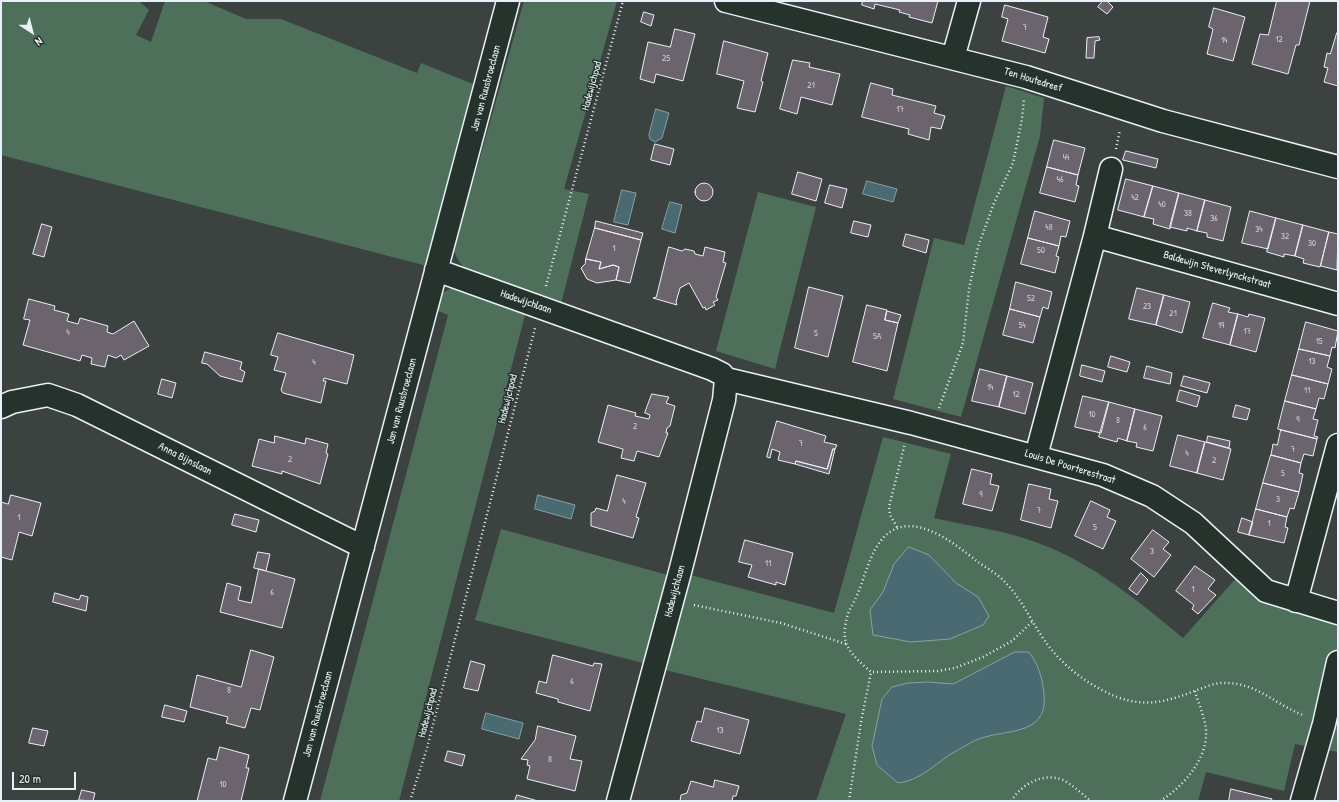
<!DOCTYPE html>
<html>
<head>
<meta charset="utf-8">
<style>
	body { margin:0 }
	#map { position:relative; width:1339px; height:802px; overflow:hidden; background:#3b4240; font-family:"Patrick Hand",sans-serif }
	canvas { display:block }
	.frame { position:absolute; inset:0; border:2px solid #e8f1f8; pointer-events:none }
	.north { position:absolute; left:12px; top:12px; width:40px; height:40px; -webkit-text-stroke:3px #26332d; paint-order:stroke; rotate:144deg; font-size:11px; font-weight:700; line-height:16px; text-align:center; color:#e8f1f8 }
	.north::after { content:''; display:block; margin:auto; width:14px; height:18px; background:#e8f1f8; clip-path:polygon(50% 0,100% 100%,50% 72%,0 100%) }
	.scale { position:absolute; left:12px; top:772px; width:64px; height:18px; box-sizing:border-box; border:2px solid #e8f1f8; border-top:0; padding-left:5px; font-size:12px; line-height:14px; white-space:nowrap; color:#e8f1f8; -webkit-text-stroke:3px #26332d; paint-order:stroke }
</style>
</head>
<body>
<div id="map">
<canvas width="1339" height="802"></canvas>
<div class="frame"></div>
<div class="north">N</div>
<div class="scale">20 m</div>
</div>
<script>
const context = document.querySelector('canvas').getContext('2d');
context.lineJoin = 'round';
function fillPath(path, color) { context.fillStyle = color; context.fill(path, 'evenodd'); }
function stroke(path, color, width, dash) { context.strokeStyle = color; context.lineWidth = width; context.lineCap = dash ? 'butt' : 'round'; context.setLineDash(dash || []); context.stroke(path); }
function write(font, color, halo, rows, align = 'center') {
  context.font = font + ' "Patrick Hand",sans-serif'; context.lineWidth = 3; context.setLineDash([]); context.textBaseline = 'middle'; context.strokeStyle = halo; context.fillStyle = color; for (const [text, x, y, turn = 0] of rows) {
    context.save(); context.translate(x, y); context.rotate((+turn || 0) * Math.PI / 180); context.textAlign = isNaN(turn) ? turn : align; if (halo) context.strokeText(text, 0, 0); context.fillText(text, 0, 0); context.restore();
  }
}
fillPath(new Path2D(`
	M1,1H139L149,10L136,35L151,42L165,1H204L246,19H281L417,73L421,63L473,84L430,247L427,266L1,155Z
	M524,1H617L564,189L589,194L561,304L468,272C459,263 454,256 453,243L478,165Z
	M1006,86L1044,98L1040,136L961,417L893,399L934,238L964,245Z
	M758,192L816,207L775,369L716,351Z
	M452,287L526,311L399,801H320L448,315L436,310L439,296Z
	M883,437L951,454L934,518C968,526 1005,530 1038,543C1093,563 1138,601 1183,638L1238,576L1338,623V752L1295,744L1284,791L1206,772L1198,801H816L846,714L661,669L687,574L834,613Z
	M501,529L668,575L643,663L475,620Z`), '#4e705b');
const water = new Path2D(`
	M656,109L669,113L662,138L655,142L650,139L649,135Z
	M867,181L897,189L893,202L863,194Z
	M622,190L636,193L628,225L614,222Z
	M670,202L682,205L675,233L662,229Z
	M538,495L575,505L571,519L535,509Z
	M909,547L929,555L956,583L978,597L989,616L983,625L950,639L911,642L873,635L870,610L883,592L894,564Z
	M1015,652H1029C1039,666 1042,677 1044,694C1049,740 999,727 972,742C965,746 958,750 951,754C932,766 921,780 898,783L877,765L872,746L882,699L892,687L908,683L928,682L953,684Z
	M486,713L523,723L519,739L482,729Z`);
fillPath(water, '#496a70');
stroke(water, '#89a0a6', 1);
const building = new Path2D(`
	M863,1H938L932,23L909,17L910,15L899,12L900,10L875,4L874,9L862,5Z
	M1103,1H1107L1113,7L1107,14L1098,7Z
	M1277,1H1310L1299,45H1296L1288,74L1252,64L1260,34L1268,35Z
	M1005,5L1048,17L1043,37L1049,39L1045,53L1002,41L1008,19L1002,17Z
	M1214,8L1245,17L1233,61L1207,54L1213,29L1209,27Z
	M644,12L654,15L651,26L641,22Z
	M675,29L695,34L683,81L656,74L654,83L640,79L648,42L670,47Z
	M1337,33L1338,34V86L1324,82L1328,68L1324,67L1327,53L1330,54Z
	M1099,37L1100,40L1095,41L1094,58H1086L1087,38Z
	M724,41L768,53L761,81L763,82L755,112L737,108L744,81L717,74Z
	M793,60L810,63L809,67L840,74L832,105L801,97L797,114L780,109Z
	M871,83L893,89L892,95L936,106L934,113L945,116L941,129L931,127L929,140L908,134L909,129L862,117Z
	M1054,140L1085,148L1078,175L1047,167Z
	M655,144L674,149L670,165L651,160Z
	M1126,151L1158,159L1156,168L1123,160Z
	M1047,167L1078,175L1076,185L1079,186L1075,202L1040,193Z
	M798,172L822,179L816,201L792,194Z
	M1126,179L1153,186L1144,217L1118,210Z
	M695 192a9 9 0 1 1 18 0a9 9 0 1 1-18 0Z
	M830,185L847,189L842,208L825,203Z
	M1153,186L1179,193L1170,229L1153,224L1154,219L1144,217Z
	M1179,193L1205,200L1197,231L1187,228V231L1170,227Z
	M1205,200L1231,207L1223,241L1207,237V233L1197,231Z
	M1035,211L1070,221L1066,237L1061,236L1059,246L1028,238Z
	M1250,211L1276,218L1268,249L1242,243Z
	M1276,218L1303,225L1295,256L1284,254V257L1267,252Z
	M596,221L643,233L641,240L595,228Z
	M854,221L871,225L868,237L851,233Z
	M42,224L52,227L44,257L33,254Z
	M1303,225L1329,232L1320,267L1303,263L1304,259L1295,256Z
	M595,228L641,240L630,283L616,280L619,267L613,265L599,269L601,262L586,259Z
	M1329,232L1338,234L1337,270L1321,266Z
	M906,234L929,240L926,253L903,246Z
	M1028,238L1059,246L1056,256L1059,257L1055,273L1021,264Z
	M669,247L682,251L685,249L694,251L695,254L703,256L705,247L725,252L723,262L726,263L716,297L718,300L713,302L715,305L706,310L705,307L703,308L689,283L680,288L676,302L677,305L653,298L656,297Z
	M586,259L601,262L599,269L613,265L619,267L616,280L597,283L587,279L581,268L585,264Z
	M1016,282L1052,292L1048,309L1043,307L1040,317L1010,309Z
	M809,287L843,296L828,357L795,348Z
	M1137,288L1164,295L1156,325L1129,319Z
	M1164,295L1190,302L1182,333L1156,325Z
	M29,299L55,306L54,310L69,314L67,321L78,324L80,318L108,326L107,332L113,334L134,321L149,346L124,360L121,355L116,358L108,355L105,367L91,364L92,358L82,355L80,361L23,345L30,320L24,319Z
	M1213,303L1230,308L1228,312L1238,314L1230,345L1203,338Z
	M867,305L887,310L885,320L898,323L887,371L853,362Z
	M1010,309L1040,317L1033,343L1003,335Z
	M887,311L901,315L898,323L885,320Z
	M1238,314L1248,317L1249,314L1265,318L1256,352L1230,345Z
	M1306,322L1338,331L1335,348L1332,347L1330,356L1299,349Z
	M278,333L354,355L347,384L324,378L323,381H326L321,403L283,393L281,390L286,373L274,370L278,357L271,355Z
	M1299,349L1330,356L1327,367L1332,369L1328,384L1292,375Z
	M205,352L242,362L240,369L245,372L242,382L220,376L207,364L202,363Z
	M1111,356L1130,362L1127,372L1108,367Z
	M1082,365L1105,371L1102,382L1080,376Z
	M1147,366L1172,373L1170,384L1144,378Z
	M980,369L1007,376L999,407L972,401Z
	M1292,375L1328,384L1324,399L1319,398L1316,409L1285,401Z
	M1007,376L1033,383L1025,414L999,407Z
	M1184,376L1210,383L1207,393L1181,386Z
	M162,379L176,383L172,398L158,394Z
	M1180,390L1200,396L1197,407L1177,401Z
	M652,394L669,397L666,403L675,406L670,426L667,428L666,433H668L659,457L637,451L634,461L621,458L623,449L598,442L608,405L636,413L635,416L649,419L650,415L645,413Z
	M1083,396L1109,402L1101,433L1075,427Z
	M1285,401L1316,409L1313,419L1318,420L1314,436L1318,437L1317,439L1278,429Z
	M1109,402L1135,409L1127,441L1118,438L1117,442L1099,437Z
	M1236,405L1250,409L1247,420L1233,417Z
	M1135,409L1162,416L1153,451L1136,447L1137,443L1127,441Z
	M777,421L826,436L824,442L837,445L835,449H833L827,469L796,461L795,464L778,460L780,452L772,449L770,458L767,457Z
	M1281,430L1317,439L1313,456L1304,454L1301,463L1271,455L1273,444L1277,445Z
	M1178,435L1205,442L1197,473L1170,466Z
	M275,436L305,444L306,438L328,444L326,453L328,454L320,484L282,471V474L252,466L259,439L274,443Z
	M1208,436L1230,441L1229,448L1207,442Z
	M1205,442L1231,449L1223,480L1197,473Z
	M833,449H835L829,474L795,464L796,461L827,469Z
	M1271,455L1301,463L1299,473L1303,474L1299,492L1263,483Z
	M972,469L992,474L990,484L999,486L992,511L963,504Z
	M617,475L646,483L636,517L639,518L633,538L591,526V513L595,511L596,508L607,511Z
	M1263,483L1299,492L1294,509L1290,508L1287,517L1256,509Z
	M1029,484L1051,489L1049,499L1058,501L1051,528L1021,520Z
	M11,495L41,503L32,536L19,532L12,560L1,557V502L8,504Z
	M1091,501L1110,510L1107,517L1116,521L1103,549L1075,536Z
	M1256,509L1287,517L1285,527L1288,528L1284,543L1249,535Z
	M235,514L259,520L256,532L232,525Z
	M1242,518L1253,522L1249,535L1238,532Z
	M1153,530L1169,542L1163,549L1171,555L1154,577L1131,559Z
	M745,540L793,553L785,585L776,582V585L748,577L752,565L739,562Z
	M258,552L270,554L266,571L254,568Z
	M1195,566L1215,580L1208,589L1216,595L1198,614L1192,609L1194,605L1176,591Z
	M259,569L295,579L282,628L220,612L227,583L241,587L238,600L251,603Z
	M1141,573L1148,580L1137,595L1129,589Z
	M55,593L79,600L81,595L88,597L86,611L53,602Z
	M251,650L274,657L260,710L251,708L245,728L226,723L228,717L190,707L197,675L241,687Z
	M553,655L593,666L594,663L602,664L590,711L558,702V699L536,693L539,681L546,683Z
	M471,661L485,665L478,691L464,688Z
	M165,705L187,711L184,722L162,717Z
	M705,708L749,720L740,754L691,741L697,721L701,722Z
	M538,726L576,736L570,759L582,761L575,791L527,779L530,766L527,765L528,760L521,759L535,740Z
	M33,728L48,731L44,746L29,743Z
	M220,747L249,755L246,768H249L241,801H197L208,758L216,760Z
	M448,751L465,755L462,766L445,761Z
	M715,780L739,786L736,796H733L732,801H680L681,795L687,793L691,781L713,787Z
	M1231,789L1272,799L1271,801H1229Z
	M82,790L95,793L93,801L79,800Z
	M517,795L538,801H515Z`);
fillPath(building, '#6c646d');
stroke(building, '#e8f1f8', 1);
const street = new Path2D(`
	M726,1L1026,77L1163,121L1338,167
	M953,58L969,1
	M1095,236L1111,169
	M436,270L712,369L722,374L726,379L911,423L1103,475L1152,496L1193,523L1266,591L1338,613
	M1,407L12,402L48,395L77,405L363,547
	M1036,456L1095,236L1338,304
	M1296,601L1338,445
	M295,801L508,1
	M618,801L680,572L724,400L726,379
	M1302,801L1324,724L1338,662`);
stroke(street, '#e8f1f8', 25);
stroke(new Path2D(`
	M1116,149L1120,130
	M546,286L623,1
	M939,408L963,343L969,289L978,247L994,203L1013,163L1022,119L1024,99
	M897,527L890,515L889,507L905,443
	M694,605L781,623L846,644
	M1032,622L1012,641L983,657L955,668L938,671L871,672C863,665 851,655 847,645C842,635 846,616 851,607C865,584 867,554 885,536C913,509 955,544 978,562C987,568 997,574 1004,581C1024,601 1034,628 1051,649C1068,670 1092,687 1117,697C1147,708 1169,701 1197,690C1206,687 1216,682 1226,683C1257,683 1276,705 1303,715
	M410,801L427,748L535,328
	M849,801L861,722L871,672
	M1011,801C1022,784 1043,772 1063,780C1073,785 1082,794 1091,801
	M1160,801C1183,787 1208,759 1206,730C1205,717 1198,703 1195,691`), '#e8f1f8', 2.5, [1, 3]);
stroke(street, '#26332d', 22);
write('9px', '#c9ced5', null, [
	["7",1025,28],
	["12",1279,40],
	["14",1224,41],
	["25",666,59],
	["21",811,86],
	["17",900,110],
	["44",1066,158],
	["46",1060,180],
	["42",1135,198],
	["40",1162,205],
	["38",1188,214],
	["36",1214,219],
	["48",1049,228],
	["34",1259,230],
	["32",1285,237],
	["30",1312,244],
	["1",614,249],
	["50",1041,251],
	["52",1031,299],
	["23",1147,307],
	["21",1173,314],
	["54",1022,326],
	["19",1221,326],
	["17",1247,332],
	["4",68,333],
	["5",816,334],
	["5A",877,337],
	["15",1319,342],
	["13",1312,362],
	["4",314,363],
	["14",990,388],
	["11",1307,391],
	["12",1016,395],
	["10",1092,415],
	["9",1298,420],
	["8",1118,421],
	["2",635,427],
	["6",1145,428],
	["7",801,444],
	["7",1293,450],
	["4",1187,454],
	["2",290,460],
	["2",1214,461],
	["5",1283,474],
	["9",981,495],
	["3",1278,500],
	["4",624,502],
	["7",1039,511],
	["1",19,518],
	["1",1269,524],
	["5",1095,528],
	["3",1152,552],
	["11",768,564],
	["1",1193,590],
	["6",272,593],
	["6",572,682],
	["8",229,691],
	["13",720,731],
	["8",550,760],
	["10",223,785]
]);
write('11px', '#e8f1f8', '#26332d', [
	["Ten Houtedreef",1033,80,17],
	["Hadewijchpad",592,86,-75],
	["Jan van Ruusbroeclaan",486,88,-75],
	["Baldewijn Steverlynckstraat",1217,270,16],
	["Hadewijchlaan",526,302,19],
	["Hadewijchpad",508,399,-76],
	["Jan van Ruusbroeclaan",402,401,-75],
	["Anna Bijnslaan",185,459,27],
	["Louis De Poorterestraat",1070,467,17],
	["Hadewijchlaan",675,591,-75],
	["Hadewijchpad",428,713,-76],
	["Jan van Ruusbroeclaan",318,714,-75]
]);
</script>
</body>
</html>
